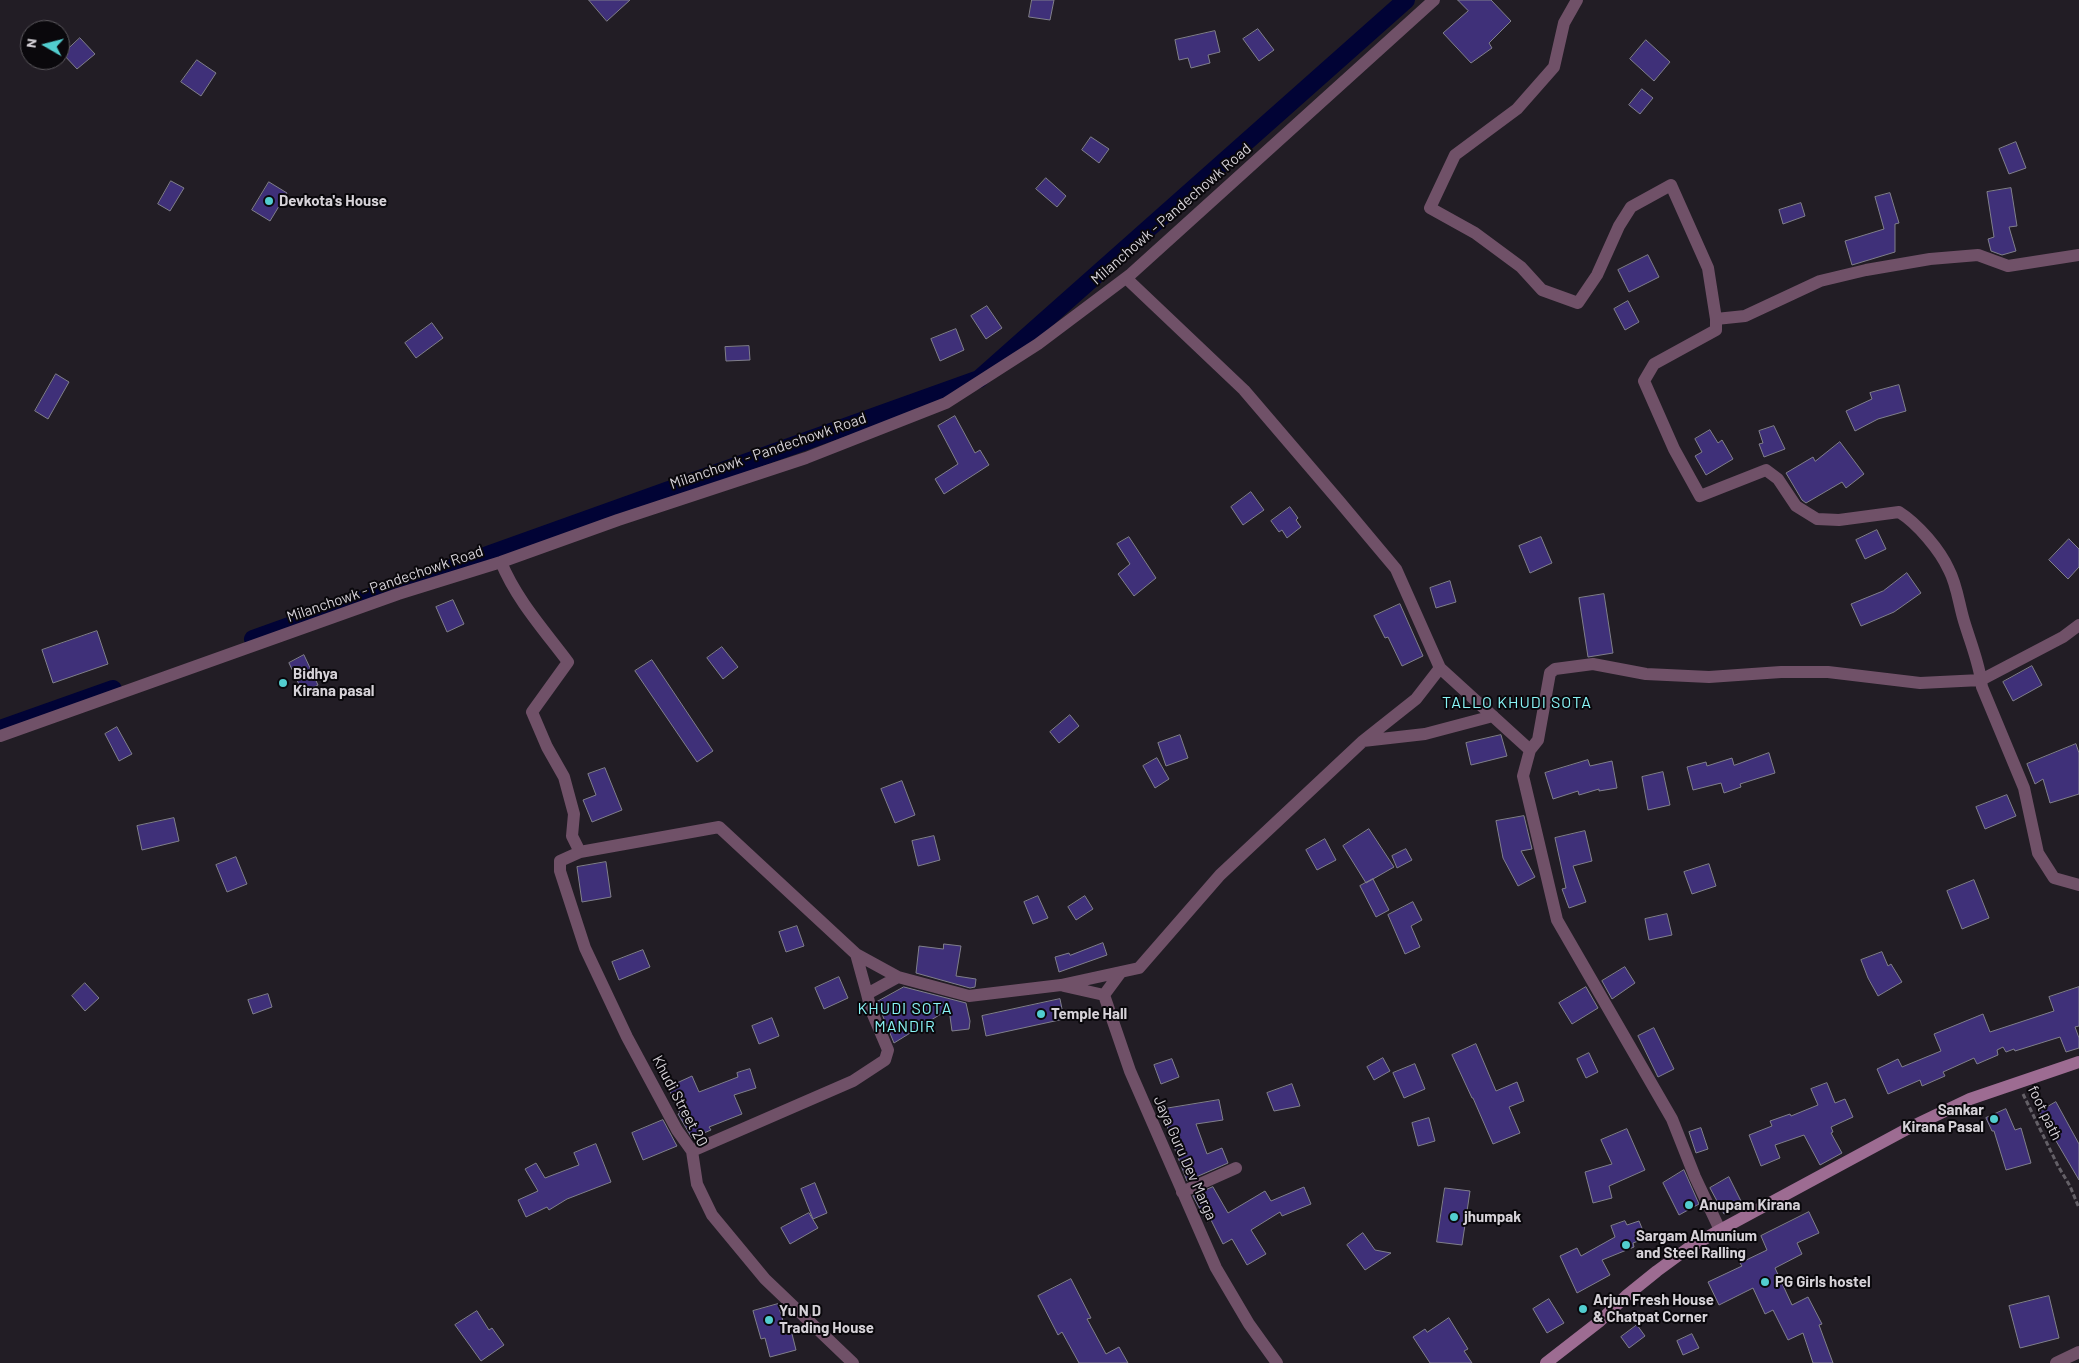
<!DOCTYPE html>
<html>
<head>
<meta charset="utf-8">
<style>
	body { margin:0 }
	#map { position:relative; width:2079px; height:1363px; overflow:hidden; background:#221d25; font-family:Barlow,sans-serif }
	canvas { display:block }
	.north { position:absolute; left:20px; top:20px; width:50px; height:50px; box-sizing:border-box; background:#0a080c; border:1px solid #5c595e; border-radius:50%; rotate:278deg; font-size:14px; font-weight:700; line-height:20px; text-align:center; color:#d6d2d8 }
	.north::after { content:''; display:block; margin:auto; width:18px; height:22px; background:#52cdcf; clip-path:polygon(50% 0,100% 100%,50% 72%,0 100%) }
</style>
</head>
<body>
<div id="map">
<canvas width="2079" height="1363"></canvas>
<div class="north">N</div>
</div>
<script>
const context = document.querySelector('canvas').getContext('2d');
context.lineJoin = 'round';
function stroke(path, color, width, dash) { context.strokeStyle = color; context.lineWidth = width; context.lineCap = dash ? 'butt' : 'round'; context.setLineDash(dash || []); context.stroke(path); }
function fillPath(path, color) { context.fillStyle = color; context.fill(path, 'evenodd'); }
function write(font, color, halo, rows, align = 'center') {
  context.font = font + ' Barlow,sans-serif'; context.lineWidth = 4; context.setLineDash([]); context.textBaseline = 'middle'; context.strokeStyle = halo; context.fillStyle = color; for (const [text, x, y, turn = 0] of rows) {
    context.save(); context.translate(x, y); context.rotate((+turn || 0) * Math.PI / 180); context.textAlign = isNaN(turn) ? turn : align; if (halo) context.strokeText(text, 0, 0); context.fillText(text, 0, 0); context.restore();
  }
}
stroke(new Path2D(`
	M253,639L979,379L1406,0
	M0,729L113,689`), '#010335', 18);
const building = new Path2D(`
	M589,0H630L607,21Z
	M1032,0H1054L1050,20L1029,17Z
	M1458,0H1491L1511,21L1489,43L1492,48L1471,63L1443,33L1468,11Z
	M1258,29L1274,50L1259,61L1243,39Z
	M1215,31L1220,52L1208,55L1210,63L1191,68L1188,58L1179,60L1175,40Z
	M80,38L95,54L77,69L63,54Z
	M1646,40L1670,62L1654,81L1630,59Z
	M197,60L216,73L201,96L181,82Z
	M1642,89L1653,98L1640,114L1629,105Z
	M1091,137L1109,149L1099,163L1082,150Z
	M2016,142L2026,168L2009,174L1999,149Z
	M1046,178L1066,196L1057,207L1036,189Z
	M171,181L184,188L170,211L158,204Z
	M269,182L287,193L270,221L252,210Z
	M2011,188L2017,226L2009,227L2016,251L2002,255L1991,251L1988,239L1994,237L1987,192Z
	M1890,193L1899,223L1895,224V252L1852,265L1845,241L1884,229L1875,197Z
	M1801,203L1805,216L1783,224L1779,210Z
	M1648,255L1659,277L1629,292L1618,270Z
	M1628,301L1639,322L1625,330L1614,309Z
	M987,306L1002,328L986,339L971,316Z
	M432,323L443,338L416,358L405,343Z
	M956,329L964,350L940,361L931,339Z
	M749,346L750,360L726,361L725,347Z
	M56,374L69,382L48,419L35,411Z
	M1899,385L1906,411L1878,419L1855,431L1846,411L1872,399L1870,393Z
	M955,416L975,453L980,450L989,465L944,494L935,479L958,464L938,426Z
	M1774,426L1785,449L1764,457L1759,444L1763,443L1759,431Z
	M1710,430L1718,443L1722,440L1733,459L1706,475L1695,456L1702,452L1695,439Z
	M1840,442L1864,474L1846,488L1842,482L1806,503L1802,500L1786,473L1813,457L1815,461Z
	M1251,492L1264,510L1243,525L1231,507Z
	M1290,507L1298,518L1296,520L1301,527L1287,538L1282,530L1279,532L1271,521Z
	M1877,530L1886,549L1865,559L1856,540Z
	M1129,537L1156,578L1134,596L1118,574L1130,564L1117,544Z
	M1541,537L1552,563L1530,573L1519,546Z
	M2069,539L2079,549V567L2068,579L2049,560Z
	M1907,573L1921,593L1894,612L1861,626L1851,604L1883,591Z
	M1450,581L1456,602L1436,608L1430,588Z
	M1604,594L1613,653L1588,657L1579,598Z
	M453,600L464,624L447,632L436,607Z
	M1400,604L1423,656L1402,666L1388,637L1385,638L1374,616Z
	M97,631L108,664L53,683L42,650Z
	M722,647L738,667L723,679L707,658Z
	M304,655L318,685L303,693L289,663Z
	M652,660L713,751L697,762L635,671Z
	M2032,666L2042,685L2013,701L2003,682Z
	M1070,715L1079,726L1059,743L1050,732Z
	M117,727L132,754L119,761L105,734Z
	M1180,735L1188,758L1166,766L1158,743Z
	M1501,735L1507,756L1471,765L1466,743Z
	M2076,744L2079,753V794L2050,803L2043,779L2035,784L2027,764Z
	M1769,753L1775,773L1740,784L1741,787L1724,793L1721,783L1693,790L1687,767L1706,762L1707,766L1732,758L1734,765Z
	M1157,758L1169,779L1155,788L1143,766Z
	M1588,760L1590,766L1612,761L1617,788L1599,791V789L1579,795L1578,791L1553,799L1545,773Z
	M605,768L622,810L592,822L583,800L596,795L588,774Z
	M1663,772L1670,805L1648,810L1642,777Z
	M902,781L915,815L895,823L881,789Z
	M2007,795L2016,816L1985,829L1976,807Z
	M1524,816L1532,849L1521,851L1535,877L1518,886L1503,858L1496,821Z
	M174,818L179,841L142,850L137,826Z
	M1369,829L1394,867L1366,883L1343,846Z
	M1585,831L1592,861L1573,866L1586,902L1569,908L1562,889L1566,888L1555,838Z
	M934,836L940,860L918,866L912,841Z
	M1325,839L1336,860L1317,870L1306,850Z
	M1406,849L1412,860L1397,868L1392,856Z
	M236,857L247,884L227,892L216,865Z
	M606,862L611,897L582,902L577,867Z
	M1709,864L1716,886L1692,894L1684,872Z
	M1373,879L1389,910L1376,917L1360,886Z
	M1974,880L1989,918L1962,929L1947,891Z
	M1038,896L1048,918L1033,924L1024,902Z
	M1085,896L1093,909L1076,920L1068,907Z
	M1413,902L1422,920L1411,926L1420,947L1405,954L1388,915Z
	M1667,914L1672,935L1649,940L1645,919Z
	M797,926L804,946L786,952L779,932Z
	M1103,943L1107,955L1059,972L1055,957L1069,953L1070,955Z
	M944,944L961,946L956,976L976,979L975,987L970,988L916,973L919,946L943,949Z
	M643,950L650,967L619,980L612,962Z
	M1882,952L1888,966L1891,964L1902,982L1878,996L1868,978L1861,960Z
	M1625,967L1635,983L1612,999L1602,981Z
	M839,977L848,998L824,1009L815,988Z
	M85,983L99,998L85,1011L72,996Z
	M904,987L966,1003L970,1021L969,1029L952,1031L949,1009L894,1043L877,1002Z
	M1586,987L1598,1008L1572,1024L1559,1003Z
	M2079,987V1026L2075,1027L2079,1038V1048L2066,1052L2060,1037L2015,1051L2014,1049L2006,1052L2003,1047L1997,1050L1998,1055L1977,1064L1974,1058L1943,1072L1945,1076L1922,1086L1920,1080L1888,1094L1877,1069L1898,1059L1902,1067L1941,1051L1934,1034L1983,1014L1990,1032L2054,1011L2049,997Z
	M268,994L272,1007L253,1014L248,1000Z
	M1060,999L1064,1019L986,1036L982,1016Z
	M772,1018L779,1036L759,1044L752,1026Z
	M1654,1028L1674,1069L1658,1077L1638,1036Z
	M1476,1044L1496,1091L1517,1082L1524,1101L1509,1107L1520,1133L1493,1144L1473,1098H1472L1452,1055Z
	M1589,1053L1598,1072L1586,1078L1577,1059Z
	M1383,1058L1390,1071L1374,1080L1367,1067Z
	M1172,1059L1179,1077L1161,1084L1154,1065Z
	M1415,1064L1425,1089L1404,1098L1393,1073Z
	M750,1069L756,1088L734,1095L742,1114L709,1127L711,1130L692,1138L678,1114L680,1113L668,1087L692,1076L699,1092L738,1077L737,1073Z
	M1827,1083L1835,1103L1845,1099L1853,1117L1831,1127L1833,1132L1831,1133L1842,1153L1820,1165L1804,1135L1775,1145L1780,1158L1761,1166L1749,1135L1772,1126L1770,1121L1790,1114L1791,1116L1818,1105L1811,1089Z
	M1292,1084L1300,1106L1274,1111L1267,1093Z
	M1219,1100L1223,1120L1196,1124L1207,1154L1222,1148L1228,1163L1187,1181L1169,1134L1164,1109Z
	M2056,1102L2079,1144V1180L2039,1112Z
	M2006,1109L2015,1130L2021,1128L2031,1163L2006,1170L1994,1131H1992L1986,1118Z
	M1429,1118L1435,1141L1418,1146L1412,1123Z
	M663,1120L677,1146L643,1160L632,1133Z
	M1701,1128L1708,1149L1696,1153L1689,1132Z
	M1627,1129L1645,1170L1609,1186L1612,1198L1593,1203L1585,1172L1612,1164L1601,1140Z
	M596,1144L611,1182L567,1199L549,1210L547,1207L526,1217L518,1200L538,1191L525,1169L536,1163L545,1178L579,1165L574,1153Z
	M1684,1170L1699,1204L1679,1215L1663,1183Z
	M1729,1177L1742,1203L1724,1214L1710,1188Z
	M815,1183L827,1213L813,1219L801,1189Z
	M1213,1187L1228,1213L1265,1191L1271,1201L1304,1187L1311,1204L1282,1216L1280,1212L1251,1230L1266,1254L1247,1265L1232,1239L1223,1244L1211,1220L1207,1222L1193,1196Z
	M1445,1188L1470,1191L1462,1245L1437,1242Z
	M1809,1212L1819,1233L1797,1243L1802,1254L1775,1268L1792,1305L1808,1297L1822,1324L1819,1325L1833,1363H1813L1803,1333L1788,1340L1773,1310L1765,1314L1753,1288L1719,1305L1708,1282L1742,1266L1740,1263L1767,1250L1761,1236Z
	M809,1213L818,1228L790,1244L781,1228Z
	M1625,1221L1627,1225L1639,1221L1646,1238L1633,1243L1634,1247L1602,1260L1610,1275L1577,1293L1560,1256L1577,1248L1581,1256L1615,1237L1611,1226Z
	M1363,1233L1375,1250L1391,1253L1365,1270L1347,1245Z
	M1071,1279L1091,1318L1087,1319L1106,1354L1119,1347L1128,1363H1079L1062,1332L1058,1335L1038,1296Z
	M2049,1296L2059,1338L2020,1348L2009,1306Z
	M1549,1299L1564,1323L1547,1333L1533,1309Z
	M778,1304L786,1331L791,1330L796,1350L770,1357L765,1338L761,1339L753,1311Z
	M477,1311L489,1330L492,1328L504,1345L481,1361L455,1325Z
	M1449,1318L1468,1349L1464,1351L1472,1363H1430L1413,1337L1425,1329L1427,1332Z
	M1637,1325L1645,1336L1629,1348L1621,1337Z
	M1692,1334L1699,1348L1683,1355L1677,1341Z`);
fillPath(building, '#3f3079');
stroke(building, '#807f8b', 1);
stroke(new Path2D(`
	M2023,1094L2058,1166L2070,1186L2079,1208`), '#646067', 3, [5, 2.5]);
stroke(new Path2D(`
	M1577,0L1564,23L1554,67L1517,109L1455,155L1430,208L1475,233L1521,267L1542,290L1578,303L1597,275L1619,226L1631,207L1671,185L1708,268L1716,319L1745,316L1820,281L1866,270L1930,259L1978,255L2008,266L2079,255
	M1126,278L1244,390L1339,501L1396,569L1440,668L1530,750L1523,776L1557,920L1672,1119L1695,1177L1720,1230
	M501,562C516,599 544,630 568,662L532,712L547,747L564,777L574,814L572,836L580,852
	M2079,625L2063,637L1981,680L1982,687L2024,788L2038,853L2054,878L2079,885
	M0,736L398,594L501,562L618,520L806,458L946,403L1038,344L1131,274L1434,0
	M1363,741L1425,734L1493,716
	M1530,750L1538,740L1550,673L1555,669L1593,664L1646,674L1709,677L1781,672H1828L1920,683L1981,680C1978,660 1970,641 1964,621C1959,605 1957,585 1949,570C1940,550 1918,524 1899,512L1839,520L1817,519L1796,506L1778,479L1766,470L1700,496L1674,449L1644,381L1654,364L1716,330V319
	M856,954L867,994
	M1064,986L1104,995L1130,1071L1216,1268L1249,1324L1277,1363
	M1104,995L1121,972
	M692,1151L853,1081L885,1060L888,1050L871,1010L867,994L898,977
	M1182,1192L1236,1168
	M853,1363L765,1279L712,1215L697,1184L692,1151L677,1130L627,1037L585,948L560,871V861L580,852L719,827L856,954L898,977L969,996L1061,985L1139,968L1220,875L1363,741L1416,699L1440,668
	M2056,1363L2079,1352`), '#705168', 12);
stroke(new Path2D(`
	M1546,1363L1600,1321L1626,1296L1657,1271L1687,1249L1720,1230L1907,1129L1970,1099L2079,1062`), '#9d6c92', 12);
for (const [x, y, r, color] of [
	[269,201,5,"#52cdcf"],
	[283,683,5,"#52cdcf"],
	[1041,1014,5,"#52cdcf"],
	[1994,1119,5,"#52cdcf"],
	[1689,1205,5,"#52cdcf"],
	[1454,1217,5,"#52cdcf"],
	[1626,1245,5,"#52cdcf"],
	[1765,1282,5,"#52cdcf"],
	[1583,1309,5,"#52cdcf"],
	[769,1320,5,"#52cdcf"]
]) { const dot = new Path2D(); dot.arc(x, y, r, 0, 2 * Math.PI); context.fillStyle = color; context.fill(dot); stroke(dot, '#0a080c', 2); }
write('bold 15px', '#d6d2d8', '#0a080c', [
	["Devkota's House",279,201],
	["Bidhya",293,674],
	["Kirana pasal",293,691],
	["Temple Hall",1051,1014],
	["Sankar",1984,1110,"right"],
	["Kirana Pasal",1984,1127,"right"],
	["Anupam Kirana",1699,1205],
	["jhumpak",1464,1217],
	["Sargam Almunium",1636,1236],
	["and Steel Ralling",1636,1253],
	["PG Girls hostel",1775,1282],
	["Arjun Fresh House",1593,1300],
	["& Chatpat Corner",1593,1317],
	["Yu N D",779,1311],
	["Trading House",779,1328]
], 'left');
write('15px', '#d6d2d8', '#0a080c', [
	["Milanchowk - Pandechowk Road",1171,214,-41],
	["Milanchowk - Pandechowk Road",768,451,-19],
	["Milanchowk - Pandechowk Road",385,584,-19],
	["Khudi Street 20",680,1101,62],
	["foot path",2045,1113,64],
	["Jaya Guru Dev Marga",1185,1158,66]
]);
context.letterSpacing = '1px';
write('16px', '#89f5f7', '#0a080c', [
	["TALLO KHUDI SOTA",1517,703],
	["KHUDI SOTA",905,1009],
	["MANDIR",905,1027]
]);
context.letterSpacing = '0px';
</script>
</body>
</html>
